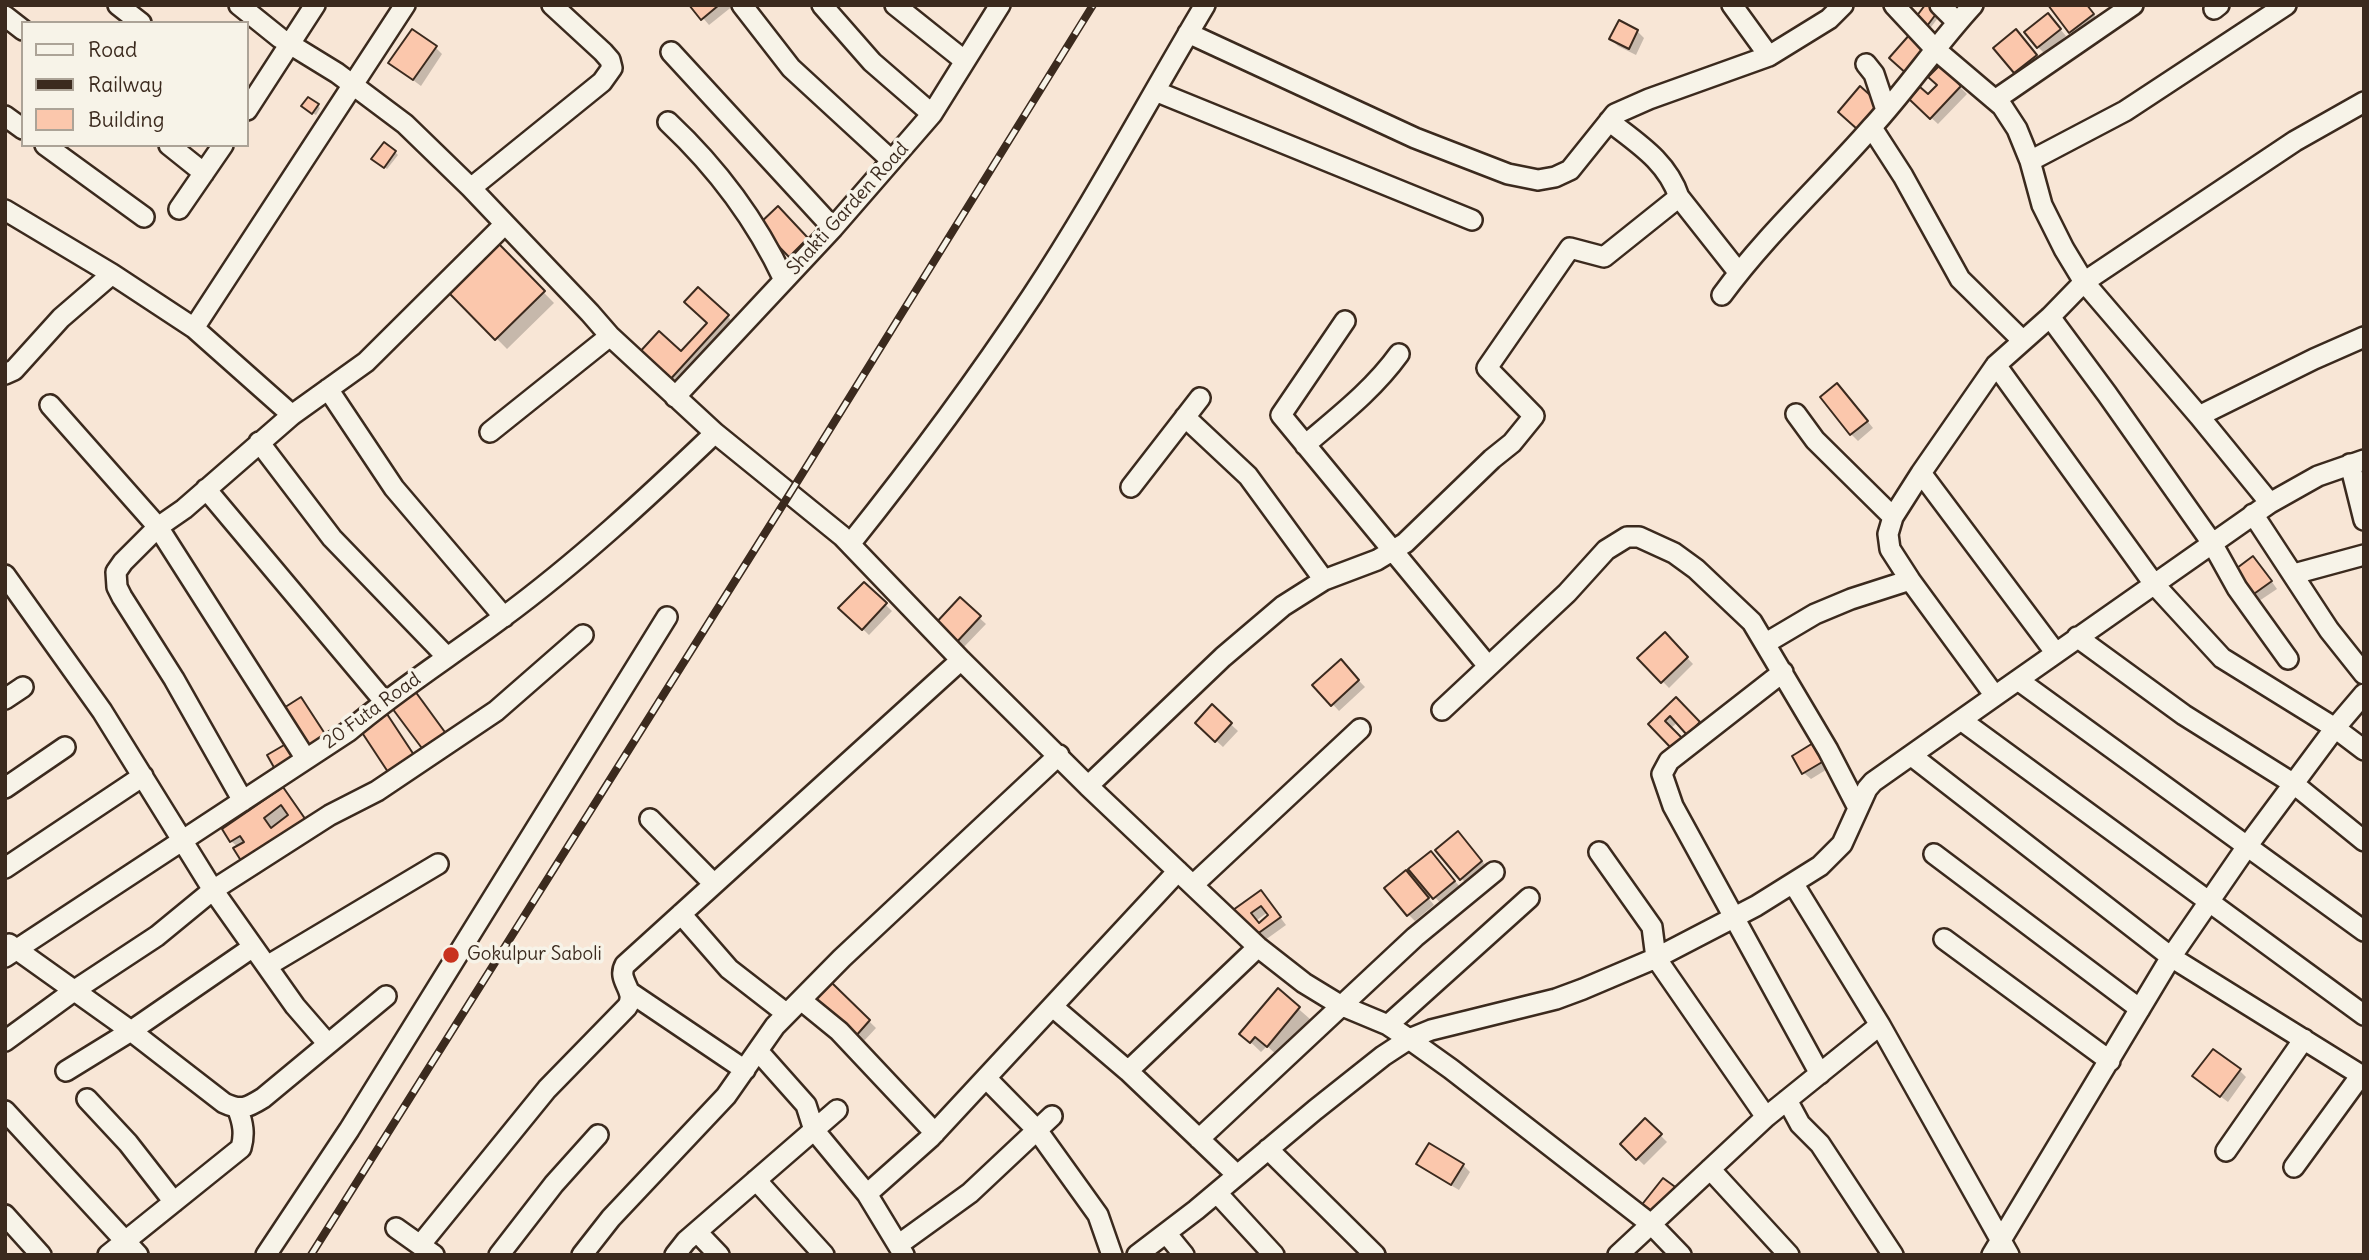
<!DOCTYPE html>
<html>
<head>
<meta charset="utf-8">
<style>
	body { margin:0 }
	#map { position:relative; width:2369px; height:1260px; overflow:hidden; background:#f8e6d6; font-family:Delius,sans-serif }
	canvas { display:block }
	.frame { position:absolute; inset:0; border:7px solid #3b2a1e; pointer-events:none }
	.legend { position:absolute; left:21px; top:21px; width:228px; height:126px; box-sizing:border-box; background:#f7f3e8; border:2px solid #aca397; margin:0; padding:9px 12px; list-style:none; font-size:21px; color:#3b2a1e }
	.legend li { display:flex; align-items:center; gap:14px; height:35px }
	.legend b { width:35px; border:2px solid #aca397 }
</style>
</head>
<body>
<div id="map">
<canvas width="2369" height="1260"></canvas>
<div class="frame"></div>
<ul class="legend">
<li><b style="height:9px;background:#f7f3e8"></b>Road</li>
<li><b style="height:9px;background:#3b2a1e"></b>Railway</li>
<li><b style="height:19px;background:#fbc7ac"></b>Building</li>
</ul>
</div>
<script>
const context = document.querySelector('canvas').getContext('2d');
context.lineJoin = 'round';
function fillPath(path, color) { context.fillStyle = color; context.fill(path, 'evenodd'); }
function stroke(path, color, width, dash) { context.strokeStyle = color; context.lineWidth = width; context.lineCap = dash ? 'butt' : 'round'; context.setLineDash(dash || []); context.stroke(path); }
function write(font, color, halo, rows, align = 'center') {
  context.font = font + ' Delius,sans-serif'; context.lineWidth = 7; context.setLineDash([]); context.textBaseline = 'middle'; context.strokeStyle = halo; context.fillStyle = color; for (const [text, x, y, turn = 0] of rows) {
    context.save(); context.translate(x, y); context.rotate((+turn || 0) * Math.PI / 180); context.textAlign = isNaN(turn) ? turn : align; if (halo) context.strokeText(text, 0, 0); context.fillText(text, 0, 0); context.restore();
  }
}
fillPath(new Path2D(`
	M692,5H734L709,25Z
	M1927,5L1941,14L1928,31L1918,24Z
	M2087,5L2099,21L2077,38L2070,31Z
	M1620,22L1637,31L1644,38L1636,55L1618,46L1611,39Z
	M2054,22L2066,36L2045,54L2038,47Z
	M2022,38L2042,62L2022,79L1996,48Z
	M435,47L442,54L421,86L390,63Z
	M1940,68L1967,94L1938,124L1911,99L1928,97L1939,86Z
	M317,105L320,108L316,115L306,109Z
	M395,152L398,155L387,169L376,161Z
	M778,209L814,245L797,262L761,225Z
	M499,247L554,303L507,349L452,293Z
	M727,316L738,327L679,392L649,365L682,354Z
	M1844,392L1873,428L1858,441L1851,434Z
	M2260,565L2277,589L2259,601L2252,595Z
	M864,584L892,611L869,635L841,608Z
	M960,600L986,624L962,649L937,625Z
	M1665,635L1693,664L1669,688L1640,658Z
	M1341,662L1365,687L1339,711L1315,685Z
	M412,689L423,700L456,746L436,761Z
	M1676,699L1706,730L1695,740L1678,722L1670,729L1650,724Z
	M1212,707L1238,731L1223,747L1197,723Z
	M1818,743L1834,765L1811,779L1804,773Z
	M282,789L293,800L317,834L257,876L246,866L238,847L231,841Z
	M1464,840L1488,868L1468,885L1461,878Z
	M1437,860L1461,888L1441,904L1411,869Z
	M1413,879L1434,905L1415,921L1408,914Z
	M1261,892L1286,925L1261,943L1235,910ZM1268,912L1271,916L1260,924L1257,920Z
	M832,985L876,1028L863,1042L818,999Z
	M1278,991L1310,1019L1278,1056L1267,1046L1261,1052L1242,1034Z
	M2240,1071L2246,1077L2228,1102L2201,1082Z
	M1645,1120L1667,1142L1644,1165L1622,1144Z
	M1418,1163L1463,1165L1470,1172L1459,1190L1425,1170Z`), '#0003');
const building = new Path2D(`
	M689,5H719L701,20Z
	M1925,5H1933L1939,10L1924,30L1913,21Z
	M2048,5H2087L2094,14L2069,33Z
	M2048,13L2061,29L2037,48L2024,32Z
	M1619,20L1638,30L1629,49L1609,39Z
	M412,29L437,46L413,80L388,63Z
	M2016,29L2037,55L2014,73L1993,48Z
	M1911,33L1930,50L1908,75L1889,58Z
	M1940,65L1961,86L1930,119L1909,99L1920,87L1928,94L1937,85L1928,77Z
	M1860,86L1879,103L1857,129L1838,112Z
	M308,97L319,104L312,114L301,106Z
	M384,142L396,151L384,168L371,159Z
	M778,206L808,238L789,257L758,225Z
	M499,244L545,291L495,340L449,293Z
	M698,287L729,315L667,383L637,355L659,331L681,351L707,323L684,302Z
	M1837,383L1868,421L1850,435L1820,397Z
	M2253,556L2272,581L2251,596L2233,571Z
	M864,582L887,603L862,630L838,608Z
	M960,597L981,616L955,644L934,625Z
	M1665,632L1688,657L1661,683L1637,658Z
	M1341,659L1359,680L1331,706L1312,685Z
	M412,687L447,735L424,751L389,704Z
	M301,697L329,740L306,754L279,711Z
	M1676,697L1700,722L1687,735L1670,716L1665,721L1683,739L1672,749L1648,724Z
	M1212,704L1232,723L1215,742L1195,723Z
	M385,711L414,755L388,772L359,728Z
	M1818,740L1829,758L1802,774L1792,756Z
	M291,741L300,758L276,771L267,755Z
	M283,787L308,823L245,867L233,848L244,842L240,836L230,842L222,829ZM281,805L288,815L271,828L264,818Z
	M1458,831L1482,861L1460,880L1435,850Z
	M1431,851L1455,881L1433,899L1408,869Z
	M1406,870L1429,898L1407,916L1384,888Z
	M1261,890L1281,917L1253,937L1233,910ZM1261,906L1268,915L1259,923L1251,913Z
	M832,983L870,1020L855,1037L816,999Z
	M1278,988L1300,1007L1267,1047L1255,1037L1250,1043L1239,1034Z
	M2213,1049L2241,1069L2220,1097L2192,1076Z
	M1645,1118L1662,1134L1636,1160L1620,1144Z
	M1429,1143L1464,1164L1451,1185L1416,1164Z
	M1663,1178L1678,1189L1655,1219L1640,1207Z`);
fillPath(building, '#fbc7ac');
stroke(building, '#3b2a1e', 2);
const minor = new Path2D(`
	M118,5L141,23
	M239,5L280,38L337,73L405,124L471,188L590,313L610,336L715,433L842,536L961,660L1088,786L1258,947L1304,983L1340,1005L1388,1025L1409,1039L1451,1069L1652,1225L1681,1255
	M742,5L791,68L891,160
	M822,5L872,62L932,114
	M895,5L965,61
	M1732,5L1769,56
	M1894,5L1936,50L2002,106L2017,129L2030,161L2042,205L2064,249L2084,282L2199,416L2270,503
	M1940,5L1957,22
	M2214,9L2219,5
	M5,16L23,30
	M1188,33L1415,138L1508,174L1538,180L1555,177L1570,170L1615,114L1649,99L1769,56L1829,19L1843,5
	M671,52L833,228
	M1866,64L1874,74L1886,110
	M1155,91L1472,220
	M1995,100L2133,5
	M2364,102L2295,141L2084,282L2050,317L1996,365L1921,473L1893,517L1888,534L1890,549L1910,580L1995,696L2270,503L2318,476L2364,460
	M247,110L315,5
	M5,116L23,129
	M1609,121C1637,143 1667,161 1679,197
	M668,122C716,167 756,220 784,280
	M1872,128L1903,176L1960,279L2022,340
	M45,145L144,217
	M169,145L204,173
	M2030,161L2125,111L2286,5
	M471,188L602,82L612,68L610,60L603,52L552,5
	M179,209L223,145
	M5,210L112,274L194,328L292,415
	M1722,295C1766,235 1822,184 1871,128C1907,89 1937,44 1973,5
	M2050,317L2107,394L2212,543L2237,588L2288,659
	M1345,321L1281,415L1488,666
	M194,328L405,5
	M1996,365L2154,584L2222,658L2335,728L2364,750
	M5,374L14,370L61,318L112,274
	M328,389L394,488L504,617
	M675,397L833,228L932,114L1000,5
	M50,405L158,527L306,759
	M1796,414L1815,440L1893,517
	M2199,416L2314,359L2364,337
	M1185,417L1248,476L1324,580
	M490,432L610,336
	M259,442L332,538L447,657
	M1305,445C1339,416 1373,390 1399,354
	M2350,464L2364,520
	M1921,473L2055,652
	M1131,487L1200,398
	M206,489L384,701
	M2253,514L2329,630L2364,674
	M850,544C914,464 975,382 1032,296C1094,202 1147,102 1205,5
	M2294,574L2364,555
	M5,575L102,711L213,890L295,1006L328,1044
	M2077,637L2184,715L2294,784L2364,841
	M1766,643L1815,614L1851,599L1910,580
	M1783,672L1669,761L1662,774L1673,806L1820,1074
	M2018,680L2364,931
	M5,699L23,687
	M1442,710L1567,593L1606,550L1627,537H1639L1674,553L1696,569L1752,622L1828,750L1858,808
	M1961,720L2364,1015
	M1912,756L2171,957L2364,1077
	M1088,786L1223,657L1283,606L1324,580L1377,560L1405,543L1492,459L1512,443L1534,416L1487,368L1570,248L1604,257L1679,197L1739,273
	M5,788L65,747
	M243,801L174,679L122,597L117,587L116,572L123,562L158,527L184,509L292,415L366,362L505,224
	M650,819L714,884
	M1599,852L1652,927L1656,958L1766,1117
	M1934,854L2140,1009
	M5,868L143,776
	M1793,883L1880,1025L2009,1255
	M1193,885L1360,729
	M681,914L729,969L787,1014
	M1944,939L2110,1061
	M9,944L131,1031L224,1103C241,1111 247,1108 263,1098L386,996
	M5,957L349,731C397,690 451,656 502,618C578,562 647,498 715,433
	M267,966L438,864
	M631,993L745,1070
	M801,1000L839,1031L935,1133
	M1053,1007L1128,1071L1237,1175
	M1388,1025L1529,898
	M5,1041L75,990L157,936L213,890L330,815L377,791L496,711L583,635
	M758,1051L806,1105L814,1130L867,1194L904,1255
	M66,1071L131,1031L253,947
	M1128,1071L1258,947
	M986,1078L1037,1130L1098,1215L1112,1255
	M87,1099L128,1143L174,1202
	M1787,1100L1800,1124L1820,1144L1893,1255
	M5,1111L138,1255
	M1199,1139L1415,937L1494,872
	M1268,1149L1375,1255
	M2226,1151L2304,1039
	M2294,1167L2361,1075
	M1710,1169L1789,1255
	M756,1180L824,1255
	M1217,1193L1274,1255
	M867,1194L930,1138L1178,871
	M5,1215L41,1255
	M396,1228L434,1255
	M697,1232L719,1255
	M1166,1233L1184,1255
	M421,1244L547,1089L627,1007C638,991 616,981 625,965L961,660
	M898,1245L970,1193L1052,1116
	M108,1255L241,1148C245,1134 243,1123 238,1110
	M266,1255L349,1130L667,617
	M499,1255L554,1184L598,1135
	M582,1255L611,1218L726,1096L775,1026L842,958L1059,755
	M675,1255L686,1241L837,1110
	M1137,1255L1196,1210L1315,1110L1383,1056L1409,1039L1431,1030L1556,999L1583,989L1656,958L1756,906L1820,866L1842,844L1867,789L1873,782L1995,696
	M1618,1255L1766,1117L1880,1025
	M1992,1255L2171,957L2248,845L2335,728L2364,694`);
stroke(minor, '#3b2a1e', 24);
stroke(minor, '#f7f3e8', 19);
const rail = new Path2D(`
	M311,1255L789,495L1093,5`);
stroke(rail, '#3b2a1e', 8);
stroke(rail, '#f7f3e8', 5, [16]);
for (const [x, y, r, color] of [
	[451,955,9,"#c8321e"]
]) { const dot = new Path2D(); dot.arc(x, y, r, 0, 2 * Math.PI); context.fillStyle = color; context.fill(dot); stroke(dot, '#f7f3e8', 2.5); }
write('19px', '#3b2a1e', '#f7f3e8', [
	["Shakti Garden Road",848,209,-48],
	["20 Futa Road",372,711,-36]
]);
write('19px', '#3b2a1e', '#f7f3e8', [
	["Gokulpur Saboli",467,955]
], 'left');
</script>
</body>
</html>
